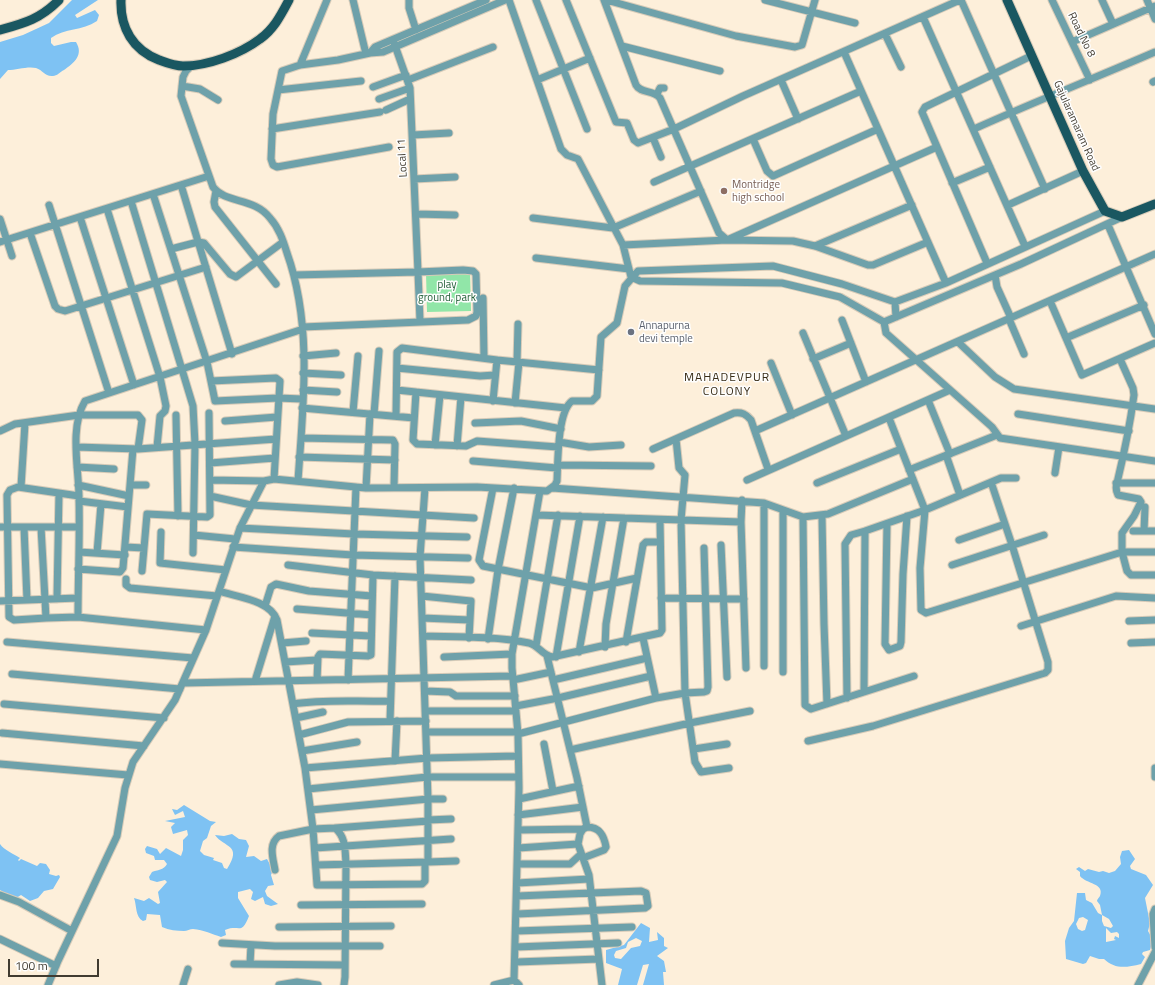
<!DOCTYPE html>
<html>
<head>
<meta charset="utf-8">
<style>
	body { margin:0 }
	#map { position:relative; width:1155px; height:985px; overflow:hidden; background:#fdefda; font-family:"Titillium Web",sans-serif }
	canvas { display:block }
	.scale { position:absolute; left:8px; top:959px; width:91px; height:18px; box-sizing:border-box; border:2px solid #413b30; border-top:0; padding-left:5px; font-size:12px; line-height:14px; white-space:nowrap; color:#413b30; -webkit-text-stroke:3px #fefefe; paint-order:stroke }
</style>
</head>
<body>
<div id="map">
<canvas width="1155" height="985"></canvas>
<div class="scale">100 m</div>
</div>
<script>
const context = document.querySelector('canvas').getContext('2d');
context.lineJoin = 'round';
function fillPath(path, color) { context.fillStyle = color; context.fill(path, 'evenodd'); }
function stroke(path, color, width, dash) { context.strokeStyle = color; context.lineWidth = width; context.lineCap = dash ? 'butt' : 'round'; context.setLineDash(dash || []); context.stroke(path); }
function write(font, color, halo, rows, align = 'center') {
  context.font = font + ' "Titillium Web",sans-serif'; context.lineWidth = 3; context.setLineDash([]); context.textBaseline = 'middle'; context.strokeStyle = halo; context.fillStyle = color; for (const [text, x, y, turn = 0] of rows) {
    context.save(); context.translate(x, y); context.rotate((+turn || 0) * Math.PI / 180); context.textAlign = isNaN(turn) ? turn : align; if (halo) context.strokeText(text, 0, 0); context.fillText(text, 0, 0); context.restore();
  }
}
fillPath(new Path2D(`
	M470,270L471,311L427,312L426,273Z`), '#91e6a8');
fillPath(new Path2D(`
	M72,0H98L75,15L77,18L95,10L99,15L97,21C82,31 65,28 51,38V43L54,46L71,42H76C84,55 74,63 64,70C60,72 57,76 53,76C45,77 43,70 36,68C28,66 16,70 8,70L0,79V42L23,35L49,23Z
	M184,805L210,821L216,822L211,826L207,838L203,841L200,851L204,855L214,858L213,860L222,863L224,868L227,869C243,844 224,848 215,835L224,836L232,834L239,839L246,840L249,846L246,857L254,856L261,861L267,859L273,870L271,875L274,885L268,886L265,891L267,896L278,904L271,906L265,904L263,897L255,901L251,899L253,892L250,889L238,892V898L249,916C241,936 240,924 225,930L226,935L221,937C212,934 204,930 193,929C190,929 187,931 184,931C177,931 169,930 162,927L160,915L147,914L146,920L143,921C135,917 137,906 134,898L144,901L149,898L158,904L160,903L158,892L167,882L165,880L157,882L150,880L149,877L152,872C157,870 164,870 167,864L164,860H155L154,856L146,853L145,849L147,846L157,849L160,854L166,848L181,856L183,850V840L188,835L187,830L173,834L171,827L175,823L165,821L185,817L183,811L175,815L172,809L177,810Z
	M0,844C4,850 14,854 20,858L18,860L19,861L21,859L37,866L40,863L46,864L50,870L49,874L56,876L59,875L60,877L53,889L44,891L38,898L30,901L21,895L13,900L5,897L3,892L0,890Z
	M1129,850L1135,859L1130,866L1131,869L1146,875L1153,885L1145,898L1150,923L1148,931L1153,940L1150,950L1143,952L1142,954L1145,957L1141,964C1125,968 1115,969 1104,959H1099L1090,956L1086,963L1083,964L1066,959L1065,941L1069,928L1074,921L1077,893H1085L1086,900L1092,903L1098,913L1102,915V921L1104,926L1111,928L1113,926L1109,919L1102,915L1100,905L1097,901C1097,899 1099,898 1100,896C1105,883 1086,884 1080,876V872L1076,869L1079,867L1085,871L1088,869L1099,872L1103,871L1109,873L1115,871L1121,864L1120,857L1122,851ZM1083,917L1088,920L1085,930L1082,931L1078,929L1076,924L1079,918ZM1106,928L1111,933L1117,932L1119,934V938L1115,936L1114,939L1116,940L1106,942Z
	M641,923L650,928L649,942L658,940L657,932L664,938V946L668,948L657,956L664,961L666,972H663L664,985H643L649,964L643,965L637,985H618L622,969L606,963V950L624,945ZM636,938L642,941L640,946L631,948L621,959L615,958L614,955L616,951L626,948L628,942Z`), '#7ec2f3');
const minor = new Path2D(`
	M353,0L366,54
	M409,0V8L416,30
	M509,0L561,149L567,155L578,159L623,245L631,277L640,281L782,283L840,297L884,322L1021,264L1122,217
	M536,0L587,129
	M566,0L616,122L627,123L634,140L638,143L674,129L743,96L960,0
	M604,0L636,85C641,94 653,89 660,98L719,233L727,240L793,241L815,246L868,265H873L928,242
	M606,0L736,36L795,47L802,45L815,0
	M765,0L855,23
	M961,0L1045,189
	M1052,0L1090,80
	M1102,0L1113,24
	M1147,0L1155,19
	M923,17L1025,246
	M885,34L901,67
	M1072,42L1155,6
	M622,46L720,71
	M844,52L946,283
	M370,53L375,47L486,0
	M192,65L186,71L183,77L181,96L213,187C226,204 254,197 270,218C279,228 283,240 287,253C313,326 303,406 298,481
	M300,65L327,0
	M408,80L493,47
	M537,80L590,58
	M781,80L798,119
	M1153,82L1155,81
	M182,86L200,89L218,100
	M373,87L406,75
	M278,90L361,81
	M657,94L660,88H664
	M379,99L410,88
	M386,110L410,99
	M272,129L380,112
	M974,129C1034,102 1095,78 1155,52
	M413,135L449,133
	M653,138L661,157
	M753,139L767,171L773,176L878,129
	M389,147L277,167L273,165L271,159L273,114L282,71L300,65L338,60L370,53L383,52L505,0
	M414,179L455,177
	M654,182L861,91
	M952,183L990,167
	M181,185L232,354
	M216,191L214,202L215,207L276,284
	M153,194L207,362L215,401L278,398L302,399
	M131,201L193,406L195,444L193,553
	M49,205L109,393
	M1008,205L1083,171
	M107,209L160,377L166,406L165,411L160,416L157,447
	M416,214L455,215
	M80,217L134,385
	M533,218L613,228L701,191
	M0,219L12,256
	M1108,225L1155,334
	M30,233L55,306L58,309L65,311L206,267
	M0,242L209,176
	M623,245L727,240L937,147
	M815,246L912,205
	M171,249L198,242L204,243L230,274L236,277L283,242
	M536,258L629,269
	M987,263L922,112L925,107L1031,56
	M294,275L418,272L410,88L393,40
	M995,275L997,287L1011,318
	M483,298L484,358
	M1050,301L1082,375L1155,343
	M895,302L896,317
	M1009,319L1024,354
	M842,320L866,382
	M884,322L886,333L992,427L1000,438L1155,461
	M303,327L468,320L476,316L477,312L476,274L473,271L463,270L418,272L420,321
	M803,333L846,436
	M1066,338L1144,305
	M958,342L995,377L1014,389L1155,409
	M303,356L336,353
	M813,359L851,343
	M497,360L599,370
	M517,362L518,324
	M771,363L792,415
	M397,368L480,376L495,375
	M303,373L341,375
	M211,381L276,378L280,381L274,479
	M303,390L337,392
	M397,390L566,408
	M416,392L413,440L417,444L466,446L477,441L558,447
	M928,400L950,454
	M515,403L519,362
	M302,408L414,418
	M353,412L358,356
	M374,414L379,351
	M1018,414L1129,431
	M176,415L178,516
	M396,416L397,352L402,348L497,360L493,401
	M889,418L925,510L920,568L921,610L926,613L1122,552V533L1134,516L1141,502L1139,499L1118,495C1116,491 1116,486 1117,483C1124,454 1130,425 1134,395L1133,388L1120,359
	M225,421L277,417
	M475,423L521,421L561,429
	M0,431L15,424L79,415H138L142,420L138,449
	M755,431L1155,254
	M301,438L393,440L395,444L394,487
	M559,442L589,447L621,445
	M435,445L440,395
	M457,446L461,397
	M76,447L138,449L276,439
	M653,449L734,413C742,412 746,414 751,420L768,469
	M946,455L960,495
	M299,457L395,460
	M473,461L557,468
	M210,463L275,458
	M558,465L651,466
	M77,467L114,469
	M909,470L997,435
	M1055,473L1059,447
	M210,480L264,481
	M747,480L950,390
	M817,483L901,449
	M1116,483H1155
	M78,485L129,496
	M130,485H146
	M21,487L25,423
	M366,488L370,414
	M493,488L479,560L483,566L592,588L637,578
	M552,488L764,503L803,517L828,514L913,479
	M210,496L251,505L474,518
	M79,501L128,507
	M764,503V666
	M783,510V672
	M536,515L741,522L746,668
	M822,516L824,624L827,704
	M803,517L805,705L811,709L914,676
	M741,522L742,500
	M887,524L885,644L889,650L900,646L901,642L903,574L907,516
	M0,527H79
	M24,527L27,600
	M41,527L46,618L78,617L206,630
	M240,528L354,534L467,537
	M1133,531H1155
	M1144,531L1145,507
	M161,532L160,563L226,570
	M194,535L235,539
	M959,540L1005,524
	M721,545L727,677
	M125,547L144,548
	M233,547L353,555L468,558
	M704,548L708,687L707,691L704,692L685,693L695,762L701,772L729,768
	M79,552L125,555
	M1155,552H1122L1127,571L1131,575H1155
	M97,553L101,504
	M288,565L373,575L471,580
	M952,565L1044,535
	M78,569L120,572L123,568L133,449
	M142,571L147,514L207,517L210,515L209,413
	M126,579V585L130,588L217,596
	M219,591C237,597 270,600 277,620L305,768L313,829L317,885L422,884L425,881V863
	M422,596L471,601L469,638
	M661,598L744,599
	M57,599L59,493
	M0,601L78,598
	M265,606L271,587L276,584L309,591L372,596
	M297,609L372,615
	M78,617C78,578 80,538 79,498C79,469 69,428 85,401L303,329
	M46,618L14,620L9,617L7,495L10,490L18,487L79,496
	M422,618L470,620
	M1129,621L1155,620
	M1021,626L1116,596L1155,598
	M312,633L371,636
	M423,636C458,637 494,636 529,643C538,645 542,655 552,657L660,633L662,630L660,520
	M643,638L656,698
	M488,639L498,570L514,488
	M7,642L193,658
	M626,642L643,545L646,542H660
	M282,643L306,641
	M1131,643L1155,642
	M536,646L558,515
	M605,647L606,624L624,518
	M579,652L603,517
	M547,656L577,778L587,827L583,829L580,834L578,844L589,875L602,985
	M444,657L512,654
	M556,657L580,516
	M285,662L317,660
	M12,674L180,689
	M317,680L318,657L320,654L368,656L371,655L373,575
	M348,680L356,487
	M513,680L551,672
	M553,680L647,658
	M255,681L275,616
	M183,683L512,676
	M425,691L450,692L456,696H515
	M864,692L865,531L925,510L1001,478H1016
	M847,698L845,544L851,535L865,531
	M4,704L164,718
	M293,704C325,699 358,702 390,701
	M516,706L558,698L651,676
	M425,711H516
	M296,718L323,712
	M390,721L395,576
	M426,732H517
	M2,733L144,746
	M518,734L656,698L685,693L681,520L685,475L679,468L676,439
	M299,735L348,722L426,721
	M808,741L873,726L1045,673L1048,670V662L1012,545L991,482
	M544,744L553,791
	M694,749L727,744
	M570,750L690,723L750,711
	M302,751L357,742
	M395,761L397,721
	M0,764L128,775
	M305,768L427,758L518,756
	M1155,768V777
	M308,789L427,777H518
	M519,799L579,786
	M311,810L428,799L420,557L425,488
	M518,815L583,807
	M428,820L451,819
	M335,828L428,821
	M518,830L583,829
	M315,848L451,839
	M518,848L578,844
	M583,858L604,850L606,847C604,836 600,827 587,827
	M428,862L456,861
	M517,864H570L581,854
	M316,865L428,862V799H443
	M275,870C273,858 268,844 279,836L313,829L335,828C346,837 345,850 346,864L345,977L344,985
	M517,883L589,879
	M0,895L19,902L72,931
	M301,905L422,904
	M1155,909L1153,914L1155,947
	M517,914L645,908L648,906L646,893L641,891L517,896
	M279,927L391,926
	M516,931L632,927
	M0,939L56,966
	M222,943L275,946H380
	M516,947L618,943
	M516,962L599,959
	M234,964L345,965
	M250,964L251,945
	M514,980L519,788L518,734L512,668V654L540,491
	M48,985L58,961L117,836L125,788L133,762L175,700L206,630L240,528L264,481L274,479L366,488L477,487L547,491L555,485L557,481C558,463 557,412 572,401H592L597,396L601,337L617,323L625,286L638,271L773,266L842,284L895,302L946,283L1105,211
	M183,985L188,969
	M279,985L297,982L318,985
	M494,985L514,980L519,985
	M1138,985L1155,952`);
const major = new Path2D(`
	M121,0C120,28 133,50 159,60C167,63 174,66 183,66C208,66 240,54 260,39C274,29 281,15 289,0
	M1007,0L1083,171L1105,211L1122,217L1155,204
	M0,30C25,23 40,19 59,0`);
stroke(minor, '#d7cbb8', 9);
stroke(major, '#d7cbb8', 11);
stroke(minor, '#6ea1aa', 7);
stroke(major, '#1a5761', 9);
for (const [x, y, r, color] of [
	[724,191,4,"#8d6e63"],
	[631,332,4,"#6b7280"]
]) { const dot = new Path2D(); dot.arc(x, y, r, 0, 2 * Math.PI); context.fillStyle = color; context.fill(dot); stroke(dot, '#fefefe', 1.5); }
write('11px', '#413b30', '#fefefe', [
	["Road No 8",1081,35,64],
	["Gajularamaram Road",1076,126,66],
	["Local 11",403,158,-93]
]);
write('11px', '#785e54', '#fefefe', [
	["Montridge",732,185],
	["high school",732,198]
], 'left');
write('11px', '#246139', '#fefefe', [
	["play",447,285],
	["ground, park",447,298]
]);
write('11px', '#5b616d', '#fefefe', [
	["Annapurna",639,326],
	["devi temple",639,339]
], 'left');
context.letterSpacing = '1px';
write('12px', '#382c16', '#fefefe', [
	["MAHADEVPUR",727,378],
	["COLONY",727,392]
]);
context.letterSpacing = '0px';
</script>
</body>
</html>
